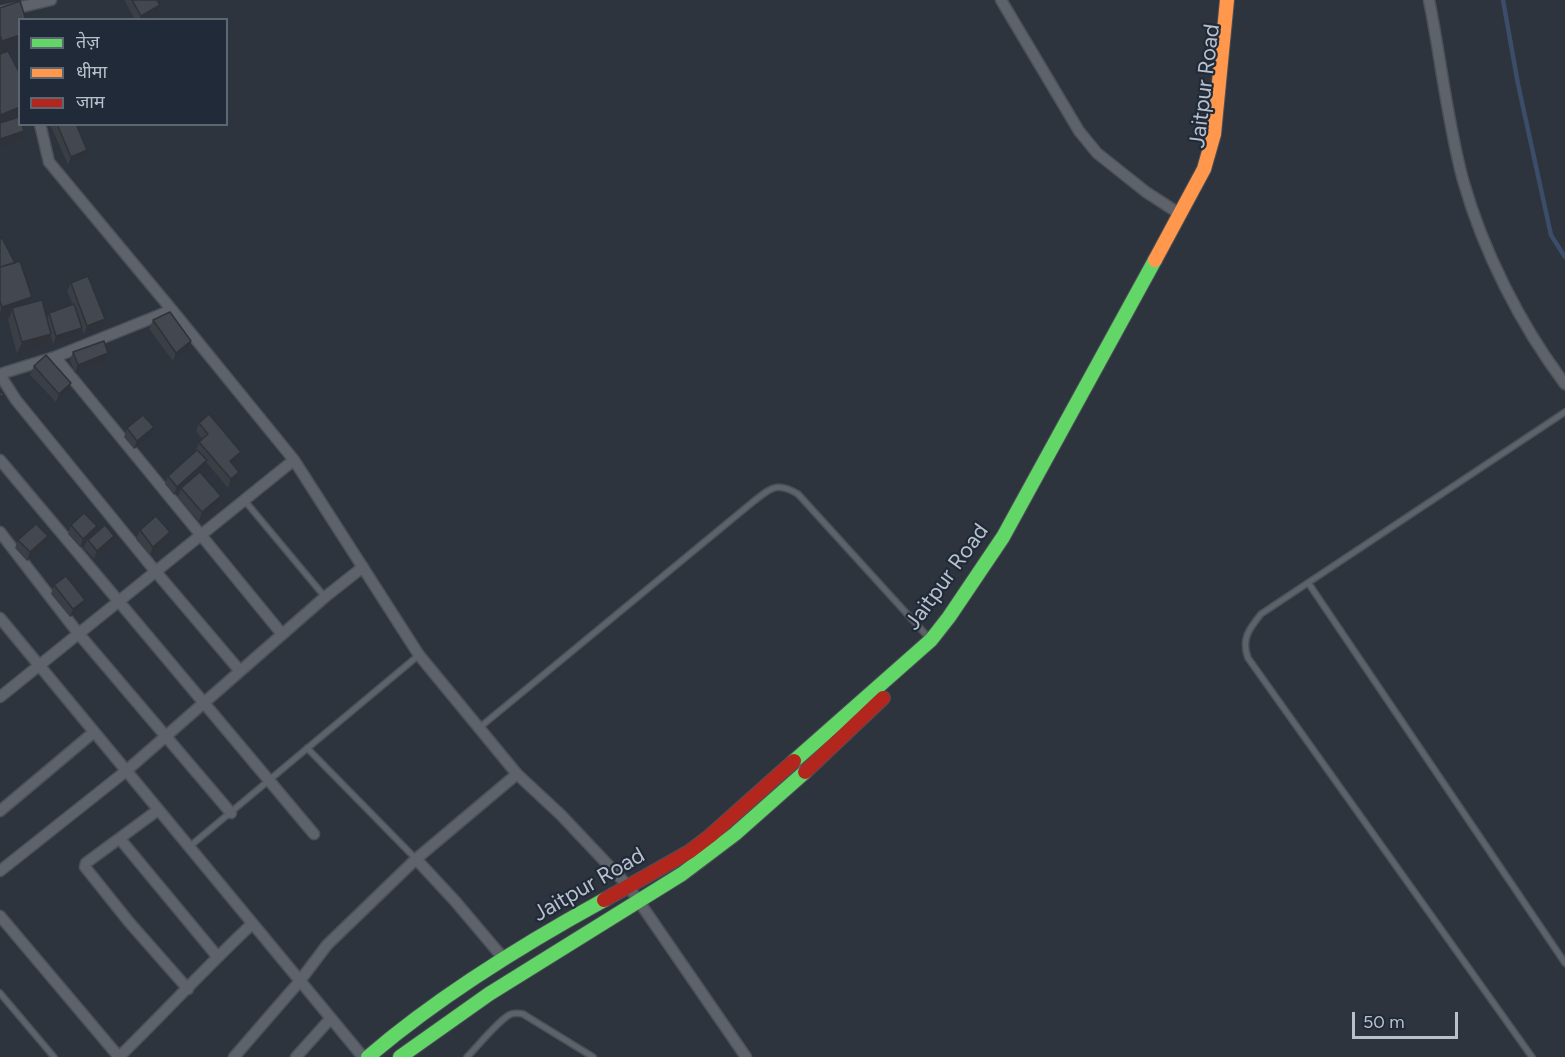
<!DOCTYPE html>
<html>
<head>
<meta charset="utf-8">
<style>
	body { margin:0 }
	#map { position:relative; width:1565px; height:1057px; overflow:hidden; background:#2d343d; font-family:Figtree,"Noto Sans Devanagari",sans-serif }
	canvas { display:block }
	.legend { position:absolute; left:18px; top:18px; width:210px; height:108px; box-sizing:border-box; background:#202a38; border:2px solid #5d6673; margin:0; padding:8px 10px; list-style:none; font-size:18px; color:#b8c0cc }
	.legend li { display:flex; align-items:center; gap:12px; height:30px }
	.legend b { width:30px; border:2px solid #5d6673 }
	.scale { position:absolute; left:1352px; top:1012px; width:106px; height:27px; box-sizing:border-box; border:3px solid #b8c0cc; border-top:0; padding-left:8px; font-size:18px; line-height:21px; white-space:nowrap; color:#b8c0cc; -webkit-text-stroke:4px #202a38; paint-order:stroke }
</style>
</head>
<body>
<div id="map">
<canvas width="1565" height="1057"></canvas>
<ul class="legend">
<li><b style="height:8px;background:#63d668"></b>तेज़</li>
<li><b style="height:8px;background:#ff974d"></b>धीमा</li>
<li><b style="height:8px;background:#b3261e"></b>जाम</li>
</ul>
<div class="scale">50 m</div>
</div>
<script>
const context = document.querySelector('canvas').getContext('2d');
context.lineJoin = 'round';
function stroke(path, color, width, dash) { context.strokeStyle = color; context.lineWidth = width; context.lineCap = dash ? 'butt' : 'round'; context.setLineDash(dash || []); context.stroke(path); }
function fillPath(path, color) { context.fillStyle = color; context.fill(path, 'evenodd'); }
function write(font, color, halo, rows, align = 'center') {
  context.font = font + ' Figtree,sans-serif'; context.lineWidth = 4.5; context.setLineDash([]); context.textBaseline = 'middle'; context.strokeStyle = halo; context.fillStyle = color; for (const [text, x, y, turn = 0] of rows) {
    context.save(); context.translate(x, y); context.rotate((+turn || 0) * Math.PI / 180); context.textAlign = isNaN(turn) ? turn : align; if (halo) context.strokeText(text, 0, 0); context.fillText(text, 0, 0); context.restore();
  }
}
stroke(new Path2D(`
	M1503,0L1518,84L1551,235L1565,257`), '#3b4d68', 4.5);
const lane = new Path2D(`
	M245,501L325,597
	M1309,584L1565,963
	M479,728L754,501C772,487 777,482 798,494L929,638
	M307,748L416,859
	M189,847L419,655
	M0,993L54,1057
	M467,1057C478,1046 496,1023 509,1015C513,1013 518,1013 523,1014L593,1057
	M1532,1057L1248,658C1241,639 1249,629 1261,614L1565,412`);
const street = new Path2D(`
	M1001,0L1079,131L1097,153L1146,192L1180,214
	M1429,0C1441,59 1447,121 1463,180C1483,251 1521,326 1565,384
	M0,12L51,0
	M40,124L49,162L172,310L294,460L419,655L517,774L561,815L629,887L746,1057
	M55,357L282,634
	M0,374L55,357L172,310
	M0,375L16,400L156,572L240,671
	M0,460L314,834
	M0,532L78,633L231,813
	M0,618L363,1057
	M0,697L294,460
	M158,810L86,863L85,867L129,922L188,989
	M0,811L94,732
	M120,839L217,956
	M416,859L455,901L504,959
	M0,871L126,771L325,597L363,567
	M0,916L119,1057
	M119,1057C164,1013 206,967 252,924
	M234,1057L299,982L327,945L416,859L517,774
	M296,1057L331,1018`);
const fast = new Path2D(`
	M794,761L931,640L949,617L1003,537L1155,260
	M368,1057C439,996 522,945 604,900
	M400,1057L489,994L682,874L735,834L805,772`);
const slow = new Path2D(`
	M1155,260L1204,169L1214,134L1227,0`);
const jam = new Path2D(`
	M805,772L883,698
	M604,900L689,852L710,836L794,761`);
stroke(lane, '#4b5057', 8);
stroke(street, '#4b5057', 13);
stroke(fast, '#4b5057', 16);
stroke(slow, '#4b5057', 16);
stroke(jam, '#4b5057', 16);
stroke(lane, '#5e626a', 5);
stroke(street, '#5e626a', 10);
stroke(fast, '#63d668', 14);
stroke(slow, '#ff974d', 14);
stroke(jam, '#b3261e', 14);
fillPath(new Path2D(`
	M125,0H157V13L146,20H135L125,1Z
	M50,124H76L84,158L68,165Z
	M0,239L32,297L30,303L47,318L49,313L73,305L67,291L71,283L105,319L102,327L84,334L79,321L82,328L78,336L53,345L51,336L47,346L17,354L8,320L10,316L0,319Z
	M153,320L191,341L188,350L173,361L149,329Z
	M73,352L108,353L105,362L75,373L70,360Z
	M34,366L68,391L56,402L30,375Z
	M199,423L238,460L233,464L239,472L236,480L228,488L206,462L204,469L195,476L217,505L199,521L178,497L181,489L174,495L165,484L168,476L196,451V450L199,442L202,439L196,431Z
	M127,428L151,436L134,449L124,437Z
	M71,525L94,534L111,544L94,559L84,548L87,540L80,547L68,534Z
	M140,530L167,541L150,555L136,539Z
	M48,536L45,544L27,561L15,548L18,540Z
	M54,585L85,600L82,608L70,617L51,594Z`), '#3a3e45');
fillPath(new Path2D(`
	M160,5L157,13L146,20H139L141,16Z
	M20,35V45L0,52V46L2,41Z
	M20,107V120L0,129V115Z
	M24,131L21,140L0,147V139Z
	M87,150L84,158L68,165L71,157Z
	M32,297L27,310L12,308L10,316L0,319V313L2,307Z
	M105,319L102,327L84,334L87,326Z
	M82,328L78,336L53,345L56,336Z
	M51,334L47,346L17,354L22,342Z
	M191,341L188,350L173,361L176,353Z
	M108,353L105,362L75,373L78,365Z
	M71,383L68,391L56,402L59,394Z
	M154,427L151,436L134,449L137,441Z
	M241,452L238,460L227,469L230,461Z
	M207,460L204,469L174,495L177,487Z
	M239,472L236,480L228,488L231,479Z
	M221,496L217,505L199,521L202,512Z
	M97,526L94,534L80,547L83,539Z
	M170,532L167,541L150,555L153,547Z
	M48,536L45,544L27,561L30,552Z
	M114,536L111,544L94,559L97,551Z
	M85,600L82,608L70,617L73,609Z`), '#2f3238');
const building = new Path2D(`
	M132,0H157L160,5L141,16Z
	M20,1L26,20H20V35L2,41L0,35V8Z
	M8,51L20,74V107L0,115V54Z
	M19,117L20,124H22L24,131L0,139V123Z
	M57,124H76L87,150L71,157Z
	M2,238L15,263L0,267V239Z
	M20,261L32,297L2,307L0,301V267Z
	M88,276L105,319L87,326L71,283Z
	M42,300L51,334L22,342L12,308Z
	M74,304L82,328L56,336L49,313Z
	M170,312L191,341L176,353L153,320Z
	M104,341L108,353L78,365L73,352Z
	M46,355L71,383L59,394L34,366Z
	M0,390L4,395L0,397Z
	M209,414L241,452L230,461L239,472L231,479L199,442L208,434L199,423Z
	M143,415L154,427L137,441L127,428Z
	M197,450L207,460L177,487L168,476Z
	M200,472L221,496L202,512L181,488Z
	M84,513L97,526L83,539L71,525Z
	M156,516L170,532L153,547L140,530Z
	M36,524L48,536L30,552L18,540Z
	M105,525L114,536L97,551L88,540Z
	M66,576L85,600L73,609L54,585Z`);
fillPath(building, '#434850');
stroke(building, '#2f3238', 1.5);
write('22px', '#b8c0cc', '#202a38', [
	["Jaitpur Road",1205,86,-83],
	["Jaitpur Road",947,577,-54],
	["Jaitpur Road",589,885,-30]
]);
</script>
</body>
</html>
